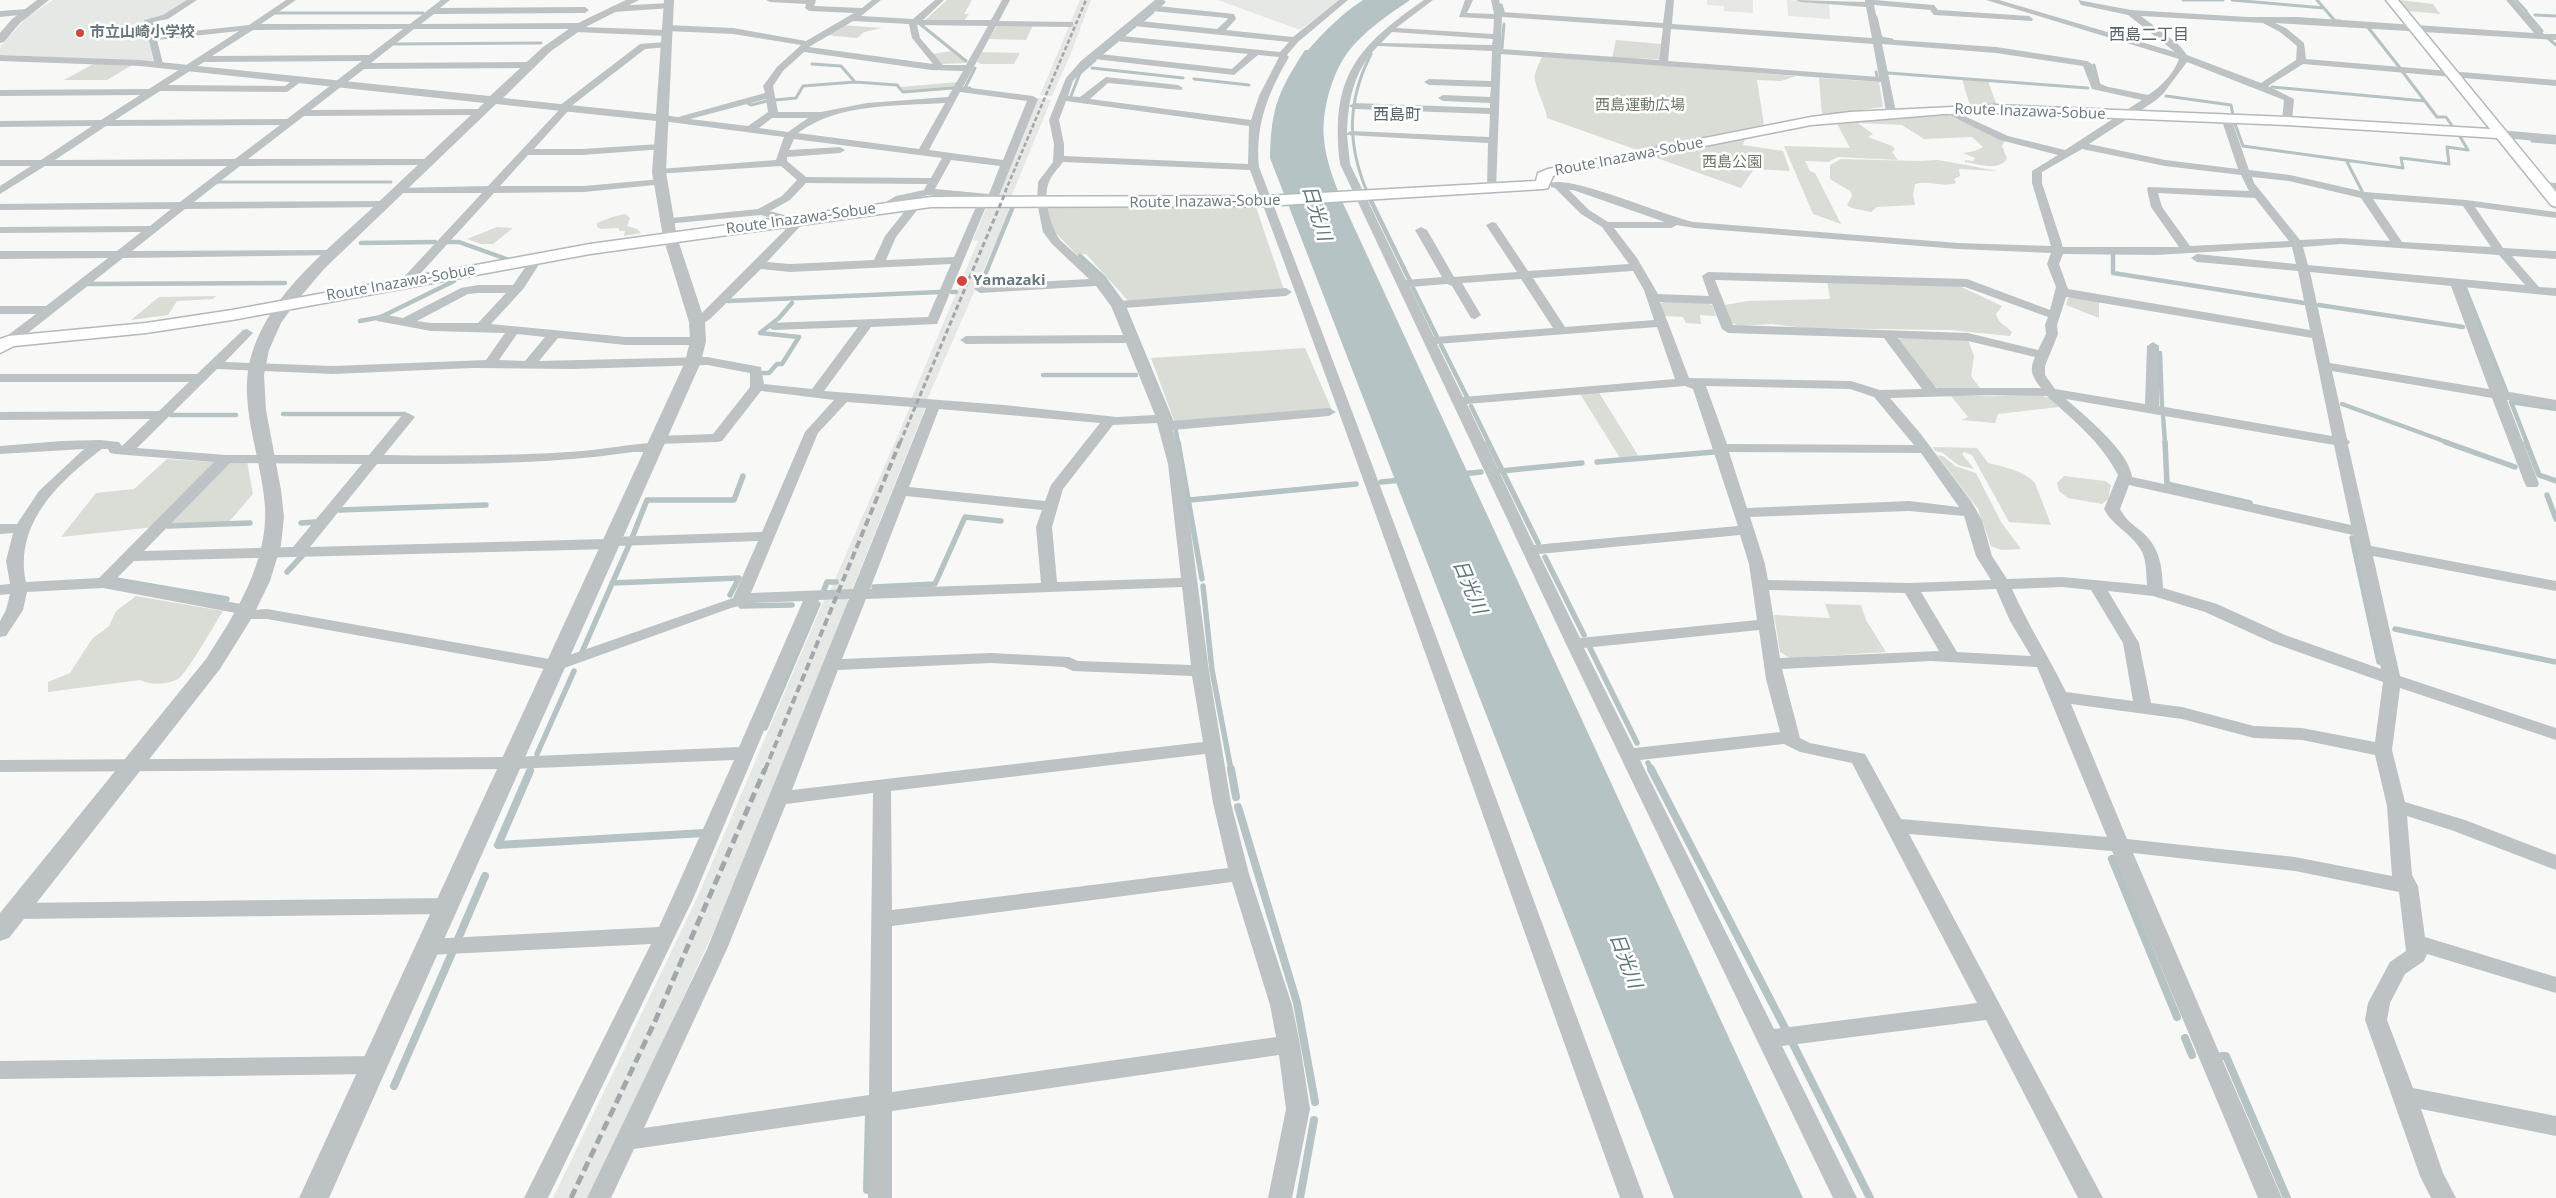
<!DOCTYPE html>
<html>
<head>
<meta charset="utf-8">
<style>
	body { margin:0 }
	canvas { display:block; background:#f8f8f6 }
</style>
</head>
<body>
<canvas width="2556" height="1198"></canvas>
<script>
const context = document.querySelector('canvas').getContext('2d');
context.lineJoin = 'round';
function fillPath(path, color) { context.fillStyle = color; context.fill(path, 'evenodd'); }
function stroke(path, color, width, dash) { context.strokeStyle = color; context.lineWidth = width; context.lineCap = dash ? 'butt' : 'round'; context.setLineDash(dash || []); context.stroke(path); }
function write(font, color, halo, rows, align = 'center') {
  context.font = font + ' "Open Sans","Noto Sans JP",sans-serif'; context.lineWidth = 5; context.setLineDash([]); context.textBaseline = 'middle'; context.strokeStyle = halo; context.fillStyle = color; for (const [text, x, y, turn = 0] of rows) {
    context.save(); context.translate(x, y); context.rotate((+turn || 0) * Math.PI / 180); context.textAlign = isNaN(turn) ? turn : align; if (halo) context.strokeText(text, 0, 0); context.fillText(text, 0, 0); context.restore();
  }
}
fillPath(new Path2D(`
	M53,0H189L162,17L145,19L153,61L0,55V47L27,17Z
	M1080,0H1091L1071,53L1052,96L1040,95Z
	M1218,0H1340L1300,30Z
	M1707,0H1753V13L1724,11V6L1707,5Z
	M1787,0L1829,3L1830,19L1788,16Z
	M1038,98L1051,100L1010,200H996Z
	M1013,203L926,402H910L978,241L973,240L988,204Z
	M911,405L926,406L852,590L830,591Z
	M847,599L850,601L740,874L591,1198H553L697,898L824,600Z`), '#e6e8e6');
fillPath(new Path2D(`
	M947,0H972L964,14H969L963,22H923Z
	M2400,0L2433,4L2440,14L2409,11Z
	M998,24L1033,25L1026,40L989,39Z
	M841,25L882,28L864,32L857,38L826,35Z
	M1616,40L1661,44L1659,59L1612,58Z
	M951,51L967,63L941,64L932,54Z
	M982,52L1020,53L1014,64H981L977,62Z
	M1542,56L1796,76L1781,81L1757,80L1764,125L1637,150L1547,118C1546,106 1533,85 1535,75C1536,69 1540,62 1542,56Z
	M97,62L132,65L107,80H64Z
	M1819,78L1879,82L1883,107L1822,115Z
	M1962,79L1988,81L1997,106H1970Z
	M958,82L955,87L905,92L901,87Z
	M1941,114L1948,115L2005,141L2002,146L2007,158C2000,172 1978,164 1965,162V160L1973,161L1975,158L1963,153L1975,151L1983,147L1972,137L1924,139L1902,125L1858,123L1873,134L1868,137L1892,146L1895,149L1892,152L1898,160L1838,157L1828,162L1805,161L1810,171L1815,173L1841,224L1813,214L1784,146L1850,148L1836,122Z
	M1745,138L1743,145L1783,151L1790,171L1754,169L1741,188L1654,157Z
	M1841,159L1919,161L1938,160L1998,171L1959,169L1960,176L1954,179L1956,183C1943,188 1929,180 1915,184L1913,194L1915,205L1877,207L1871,212L1851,208L1847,205L1852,196L1850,191L1830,179V165Z
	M1054,204L1256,207L1284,290L1129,302L1086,254L1077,255L1054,231L1047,208Z
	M625,214L630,218L627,226L637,229L641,233L624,236L625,231H619V228L601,229L597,227V223L612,217Z
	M497,227L513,228L493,244H481L467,239Z
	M1827,281L1955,284L2002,306L1996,314C1999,325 2005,324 2012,332L2010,336L1950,330L1804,328L1772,324L1740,326L1732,323L1725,305L1747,301L1830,299Z
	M216,296L213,299L177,301L168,315L131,320L159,297Z
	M2075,297L2099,301V318L2066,305L2068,298Z
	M1665,301L1705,302L1712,305L1716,316L1700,315L1701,324L1686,323L1683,317L1665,316L1660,304Z
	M1902,337L1968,340L1974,356L1971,376L1980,388L1941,389L1933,386L1898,340Z
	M1305,348L1332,410L1175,423L1151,358Z
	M1598,391L1639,457L1620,458L1579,392Z
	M2038,395L2050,398L2059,407L1998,414L1995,423L1961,420L1968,417L1951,396Z
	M1933,447L1977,448L1988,463C2004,467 2023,470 2035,483L2051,525L2009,522L1972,455L1964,452L1962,454L1974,469L1958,465L1943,453L1935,451Z
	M1937,455L1943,456L1955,466L1976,473L2001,522L2021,549L2001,550L1991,546L1978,509Z
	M167,459L213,462L214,464L154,527L61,537L96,493L134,489Z
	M228,461H247L253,494L228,523L167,524Z
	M2064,476L2105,481L2111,485L2108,499L2102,504L2068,498L2059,491L2057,483Z
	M136,596L223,611C215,623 188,672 178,679C167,685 150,685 140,680L48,692V682L70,673L92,639L109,626L116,611Z
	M1825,604L1861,605L1866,620L1886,652L1790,658L1780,652L1774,615L1830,618Z`), '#d9ddd6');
fillPath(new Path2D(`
	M1363,0H1410C1388,15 1364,31 1348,52C1332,73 1321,112 1324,139C1326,161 1334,181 1342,201L1803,1198H1674L1270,158C1271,108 1278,92 1305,50H1308C1324,32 1340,15 1363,0Z`), '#b5c3c5');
stroke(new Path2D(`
	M2183,0H2223
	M2232,0L2324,8
	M2317,0L2335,21H2340
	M2516,0L2526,11
	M1501,5L1503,11
	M1159,6L1164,2
	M2526,12L2542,31
	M276,13H423
	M2535,15L2556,16
	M1876,17L1881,38L1892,40
	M1142,21L1153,12
	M920,24L966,61
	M2367,26L2400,68
	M1123,36L1135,26
	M2549,39L2556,45
	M394,44L541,43
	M1502,48L1504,24
	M1371,54C1347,101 1347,144 1367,192H1373
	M1100,55L1117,41
	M812,64L841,66L855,82L897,85L903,92L953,88
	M2094,65L2099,85L2106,88
	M1092,68L1183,78
	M2402,71L2437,117H2446L2453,127
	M1876,72L1877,76
	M1888,73L2088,88
	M1194,79L1249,85
	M2272,87L2425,101
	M970,88H965L975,68
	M1071,96L1080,73L1095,60
	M2166,96L2231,105L2233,115
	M775,100L796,98L803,86L855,82
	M745,102L751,105L767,101
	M2235,124L2243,146L2403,168L2401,158L2449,164L2447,147L2468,150L2459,135H2464
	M2532,141L2556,143
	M2346,160L2362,191
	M217,182H391`), '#b5c3c5', 3);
stroke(new Path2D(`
	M1367,191L1373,192
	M1371,201L1410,281
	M446,242H459L512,261
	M361,243L435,242
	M2113,254V273L2304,303
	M1080,256L1104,278L1122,303
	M87,284L285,283
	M984,287H980L1014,204
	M1413,288L1437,337
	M2465,288L2506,391
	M952,292H956
	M728,301L940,292
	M2319,305L2463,327
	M1124,307L1172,423
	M360,321L381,317L454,281
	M1441,345L1467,397
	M2160,353L2162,407
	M763,373H769L777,364H782L799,337L760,333L779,318L792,303
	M1043,375H1136
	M2342,404L2449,443
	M1471,406L1489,443
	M283,414H405
	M171,415H236
	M2163,415L2165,443
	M1175,426L1178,443
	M2527,443L2511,402L2556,409`), '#b5c3c5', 4.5);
stroke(new Path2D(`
	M1178,442L1202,579
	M1488,442L1538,543
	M2165,442L2167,484L2250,503
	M2445,442L2515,467
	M2526,442L2539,475L2556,481
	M1597,462L1714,452
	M1500,471L1582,463
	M1461,474L1481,472
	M1381,482L1402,480
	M2547,495L2556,519
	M1190,500L1356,484
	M339,510L486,505
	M301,523L316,522
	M168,526L250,523
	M632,538L647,500H734L743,476
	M2352,538L2379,662
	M1545,557L1584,635
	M287,572L302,556
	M116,580L227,599
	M612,583L739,578L730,595
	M1203,586L1212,670L1231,770
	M874,587L935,584L965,517L1001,521
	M824,590L827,582H836
	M741,606L792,605
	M2395,629L2556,662
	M1590,648L1637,743
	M582,652L629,545
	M765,728L818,604H815
	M537,754L574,671
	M1648,763L1652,770`), '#b5c3c5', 5.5);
stroke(new Path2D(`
	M1231,769L1236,797
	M1651,769L1785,1028
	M530,771L498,845L704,833
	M1238,807L1297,1003L1315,1102
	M2112,859L2177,1017
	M458,939L485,876
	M2185,1038L2192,1055
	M1791,1040L1870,1198
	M2222,1056H2226L2287,1198
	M394,1086L452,953
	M867,1190L869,1114
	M1300,1198L1314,1120`), '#b5c3c5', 8);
const secondary = new Path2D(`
	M2386,0H2398L2556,192V207L2551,205L2497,138L2287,125L1994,113L1944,114L1811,125L1553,176L1548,188L1543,189L1265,206L931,207L590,254L232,320L146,333L14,346L0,353V339L9,336L146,323L232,310L590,244L931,197L1265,196L1536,181L1538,173L1548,169L1811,117L1850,112L1994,105L2287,117L2490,129Z`);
stroke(secondary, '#b2b9bc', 3);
fillPath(new Path2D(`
	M187,0H197L168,19L153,22L156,35L249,25L286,0H296L261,24H410L441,0H450L440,8L585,7L589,10L585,13L434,14L421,24L580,23L584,27L666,30L670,33L666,36L575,32L571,29H414L371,63L529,62L534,65L529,68L364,69L311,110L479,109L484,112L479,115L304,116L248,159H427L432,162L427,165L240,166L194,202L384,201L390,204L384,207L185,209L132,251L333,250L339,253L337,255L123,258L14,344H4L3,341L4,338L36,314H0V306H46L108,258L0,259V251H117L141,232L0,233V227L150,226L171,209L0,210V204L180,202L227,166H45L0,194V186L31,166H0V160H41L92,126L0,127V121L101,120L140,95L0,96V90L149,89L239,31L157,40L163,64L155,66L144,20L163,15ZM403,29L369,55L212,56L253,30ZM362,61L287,119L115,120L160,91L287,92L305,79L297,77L285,86L168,85L204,62ZM280,125L235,159L55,160L106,126Z
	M766,0H816L814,6L862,8L872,0H881L861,16L913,19L935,0H944L923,20H991L1002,0H1010L999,21L1073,22V26L1070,27L996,26L963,87L1033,96L1038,99L998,198L995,204H987L937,324L871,327L824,391L1004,405L1117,417L1155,415L1126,343L966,344L960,340L966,336L1123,335L1111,306L1096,286L980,293L974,289L980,285L1089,279L1052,244L1043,232L1037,202L1038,182L1053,162L1054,144L1049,120L1066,78L1081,61L1155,0H1164L1158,6L1234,14L1236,19L1226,30L1293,37L1339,0H1348L1298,42L1287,55L1289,57C1268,93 1255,125 1259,167C1391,509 1516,854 1644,1198H1620C1496,855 1377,511 1250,170L1063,162C1059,168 1051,175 1049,182C1042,197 1051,227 1060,240L1103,279L1120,301L1286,288L1292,292L1286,296L1124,308L1171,421L1329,408L1336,412L1329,416L1173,430L1182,464L1209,671L1231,803L1249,874L1292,1005L1300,1044L1310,1109L1292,1198H1268L1286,1109L1279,1055L892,1111V1198H868L869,1115L634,1149L611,1198H587L707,949L849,599L819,600L693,899L548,1198H524L651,944L428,955L421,953L418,947L421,941L428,939L659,927L734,760L512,769L0,772V760L512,757L739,747L803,601L751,603L731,608L556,671L267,619H237L236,613L103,588L27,592L23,610L6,636L0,637V621L6,610L10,594L0,595V585L10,584L6,561L13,533L0,534V524H17L39,491L84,449L0,454V446L62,441L100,440L119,442L122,446L150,419L0,420V412L159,411L189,382H0V374H197L243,330L247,329L253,333L225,362L333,366L486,360L505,333L431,331L377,321L375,318L381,314L403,318L461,288L478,285H513L533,256L537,254L543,258L524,288L491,324L626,337H698L704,341L698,345H626L558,338L539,361L707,357L761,367L764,384L812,389L858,327L773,330L767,326L769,323L928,317L951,264L790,272L761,269L710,319L701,325H693L691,322L702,313L791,224L761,215L666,224L660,221L662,219L758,209L782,196L797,180L781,166L655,174L654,172L659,169L776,160L784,137L662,121L657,118L662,115L678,117L765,93L763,86L777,67L801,45L733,34L667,31L663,28L667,25L733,28L806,41L854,13L809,11L805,8L806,4L770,2ZM1152,11L1227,18L1228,19L1217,29L1140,21ZM853,21L909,24L912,38L933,64L809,47ZM917,25L988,26L966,65H943L920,38ZM1134,26L1289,42L1280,52L1122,36ZM1116,41L1248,54L1232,69L1100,54ZM804,52L931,70L963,71L948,97L867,103L821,112H778L773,86L783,71ZM1258,55L1279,57L1259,96L1251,120L1090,99L1108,83L1181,90L1183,88L1178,85L1106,77L1080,97L1068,96L1073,81L1094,59L1234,75ZM960,92L1027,101L1003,160L929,150ZM766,99L768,112L748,126L690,119ZM1066,101L1249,126L1248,164L1064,156V144L1059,120ZM945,103L919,149L798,133C838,103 897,106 945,103ZM772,118H808L788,132L759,128ZM794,139L942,158L931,178L806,177L787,161V157L840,153L845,150L840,147L789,150ZM951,160L1000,166L989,194L935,189ZM806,183L927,184L924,190L896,196L879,206V210L883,211L904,201L928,195L979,200L954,257L886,260L896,237L922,204L916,201L912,202L885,236L874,260L790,264L767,262L806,220L804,218H795L770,211L790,200ZM478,293H506L478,323H431L417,321L468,294ZM517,334L545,337L525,361L499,360ZM707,365L750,373V387L713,434L657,436L652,437L650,440L652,443C629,444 606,449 583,451C517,456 451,456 384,455L415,417L408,413L403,414L369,455H226L137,448L217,369L333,374L473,368L572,369ZM761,391L834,400L805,432L762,532L611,537L605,539L310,547L377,464C460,464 543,465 625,453C636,451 648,453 659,450L661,447L659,444L717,442L722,441ZM847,402L926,408L853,589L751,593L818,433ZM939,409L1100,423L1051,485L1045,501L909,487ZM1157,423L1168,464L1181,578L1057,582L1052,527L1063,489L1113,425ZM102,449H108L110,453L115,454L214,462L99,578L26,582C14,524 58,482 102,449ZM230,463L362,464L293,547L144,551ZM906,496L1042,510L1036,527L1041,583L870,589ZM758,541L733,598L555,660L267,609L254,610L246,605L115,580L134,561L611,549L617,546ZM1182,587L1191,665L1078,661L1069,657L991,653L842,659L866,599ZM991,663L1064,667L1073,671L1192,676L1203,742L792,790L838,670ZM1205,754L1213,803L1228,868L892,910L891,791ZM873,793L869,1095L644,1128L727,949L786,804ZM1232,882L1270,1005L1276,1037L892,1092V926Z
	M1424,0H1433L1396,28L1493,34L1494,19L1459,17L1465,0H1473L1467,13L1494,14L1491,0H1499L1502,12L1663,23L1666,0H1674L1672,24L1872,38L1866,7L1800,2L1796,0L1865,2V0H1874L1934,5L1938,10L2029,16L2033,19L2032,21L1934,15L1930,10L1874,5L1881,39L1996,47L2087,61L2092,64L2099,85L2148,95C2161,87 2174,73 2179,59L1986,0H1999L2175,52L2128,15L2081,5L2078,0L2131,10L2248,17H2297L2534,33L2506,0H2514L2544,34H2556V40L2275,23L2286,28L2304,43L2306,59L2556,80V86L2303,64L2268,86L2294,99L2292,121L2287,124L2282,121L2284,100L2187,62L2163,94L2155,101L2089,144L2165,160L2238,169L2221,118L2226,115L2231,118L2249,170L2290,175L2365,192L2466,200L2556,212V218L2475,207L2503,248L2556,251V259L2512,256L2539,287L2556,288V296L2463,287L2504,391L2556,400V408L2507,400L2539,484L2537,487H2527L2525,484L2492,398L2332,371L2347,439L2350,442L2348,445L2371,546L2556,581V591L2373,556L2400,676L2556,728V740L2400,688L2392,750L2405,802L2465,820L2556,855V870L2451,830L2407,816L2412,875L2418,886L2425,937L2556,977V993L2427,954L2424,961L2405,974L2390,1003L2387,1020L2413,1088L2556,1116V1136L2421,1109L2443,1173L2456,1198H2431L2420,1176L2365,1020L2368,1003L2390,962L2406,951L2399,892L2295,871L2133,853L2282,1198H2258L2112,851L1909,834L2103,1198H2078L1986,1020L1782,1046L1857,1198H1833L1566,644L1340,164C1330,78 1355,48 1424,0ZM2141,16L2263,23L2280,32L2297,46L2296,60L2261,83L2187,55L2179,45ZM1502,17L1663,28L1659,60L1501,49ZM1671,29L1873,44L1879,77L1668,61ZM1392,32L1493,39L1492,45L1381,43ZM1882,44L1996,53L2083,66L2092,89L2142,100L2065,150L2008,136L1947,108L1939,110L2000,140L2058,155L2032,171V183L2051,246L1958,243L1694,222C1665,216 1571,175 1551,183V187L1555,188L1581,214L1602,227L1629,264L1528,271L1496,223L1492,222L1486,225L1517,272L1454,277L1427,230L1421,227L1415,230L1442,277L1406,280L1350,164L1347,135L1488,143L1487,188L1488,190H1496L1501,54L1881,82L1886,112L1891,115L1896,112ZM1378,46L1492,51L1491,81L1429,79L1424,82L1429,85L1491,87L1490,97L1443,95L1438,98L1443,101L1490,103V108L1354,103L1349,106L1354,109L1490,114L1489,137L1351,131L1347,133C1348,100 1354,70 1378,46ZM2082,149L2165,166L2241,175L2249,191L2148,187L2147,189L2151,207L2179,247H2063L2042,183V172ZM2252,177L2289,181L2361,198L2390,241L2341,238L2300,240L2254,183ZM1569,190H1573L1665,222H1608L1589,210ZM2158,193L2255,198L2289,241L2190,246L2162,207ZM2373,199L2463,206L2491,247L2402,242ZM1677,225L1694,228L1958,249L2051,253L2047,264L2056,287L2050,310L1967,279L1708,272L1702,276L1709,296L1658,294L1637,258L1614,228H1671ZM2341,244L2499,255L2525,285L2308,265L2303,247ZM2292,247L2296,264L2197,254L2191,258L2197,262L2298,271L2310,330L2068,289L2059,264L2063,254L2156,255ZM1633,271L1644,290L1654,320L1565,327L1533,278ZM2310,272L2451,286L2489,389L2330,363ZM1521,279L1553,328L1434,337L1410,287L1447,284L1452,286L1471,318L1475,319L1481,315L1462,283ZM1715,280L1965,287L2048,317L2045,325L2046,334L2038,350L1968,333L1733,325ZM2066,297L2312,338L2332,436L2159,406V346L2153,342L2147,346L2145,404L2055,389L2045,375V366L2058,334L2057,325ZM1660,302L1712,304L1722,329L1728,333L1884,338L1922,389L1880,390L1851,381L1689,378ZM1657,327L1675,379L1463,397L1437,344ZM1898,338L1968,341L2035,357C2029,371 2032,376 2041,388H1936ZM1685,386L1693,389L1738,526L1534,545L1467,404ZM1706,386L1850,389L1874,397L1914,445L1727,444ZM1992,395L2047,396C2074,421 2101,442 2118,475L2104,509C2113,526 2129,532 2139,547C2147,557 2146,573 2147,585L2062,577L2007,579L1992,556L1982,520L1971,501L1920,433L1890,398ZM2066,399L2334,445L2351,525L2132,477C2129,451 2085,416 2066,399ZM1729,452L1921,453L1959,507L1909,501L1747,508ZM2129,485L2353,535L2381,669L2285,635L2217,604L2163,588C2162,566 2160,547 2141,531C2133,525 2125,519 2120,509ZM1909,511L1964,516L1976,556L1991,580L1910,583L1768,580L1765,564L1750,517ZM1740,535L1749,564L1757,620L1580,638L1539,554ZM2062,587L2091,590L2123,643L2133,701L2066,692C2049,657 2028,625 2012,589ZM1996,589L2010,621L2031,656L1957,652L1921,592ZM1769,590L1905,593L1939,651L1780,658ZM2108,591L2153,596L2205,612L2273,643L2383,682L2375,742L2302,728L2254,726L2182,707L2151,703L2139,643ZM1759,630L1766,679L1780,732L1634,748L1584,648ZM1931,661L2037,667L2107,837L1901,819L1865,754L1810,743L1800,738L1782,669ZM2071,704L2182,719L2254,738L2302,740L2375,755L2387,806L2392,876L2295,857L2127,839ZM1784,744L1800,752L1852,763L1977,1003L1774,1029L1640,760Z
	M669,3L673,6L672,8L613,12L609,9L613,6Z
	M27,9L30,10V14L0,17V11Z
	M666,42L670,45L669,47L645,49L570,107L569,110L534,149H582L660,144L664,145V149L582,155H528L500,186H584L661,179L666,182L665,184L584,192L494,193L410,285H402V279L482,193H398L394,192V188L488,186L559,110V106L640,44Z
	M2543,182L2556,183V189L2539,187L2538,185Z
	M447,898L454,901L457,906L454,911L447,914L16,919L9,916L6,911L9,906L16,903Z
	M374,1056L382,1058L385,1065L382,1072L374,1074L0,1079V1061Z`), '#bdc3c5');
fillPath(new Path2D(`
	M37,0H49L20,23L4,42L0,43V33L12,19Z
	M626,0H639L584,28L551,51L503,98L656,114L664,0H674L666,172L677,237L705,322L706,341L701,362L329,1198H299L685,362L690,341L689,322L663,237L652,172L656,121L496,104L324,269L296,302L281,323L269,350L264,375L266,410L281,490L284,517L281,545L270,581L253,616L220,669L9,938L0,941V913L206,659C235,614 268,563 265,507C262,456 235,400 253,350C272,293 326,251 368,212C407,175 445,139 484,103L140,66L0,61V55L140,60L490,96L543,47L576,24Z
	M2499,130L2556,135V143L2495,137L2493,134L2495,131Z`), '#bdc3c5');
fillPath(secondary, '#fff');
stroke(new Path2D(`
	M1005,192L1086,0`), '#a0a8ab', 2.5, [4.5, 2.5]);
stroke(new Path2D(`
	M900,443L1006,191`), '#a0a8ab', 3, [5.5, 3]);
stroke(new Path2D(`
	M765,770L900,442`), '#a0a8ab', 4, [8, 4]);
stroke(new Path2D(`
	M571,1198L656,1019L765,769`), '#a0a8ab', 5, [10, 5]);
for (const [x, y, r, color] of [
	[80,33,5,"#d4443b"],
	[962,281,6,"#d4443b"]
]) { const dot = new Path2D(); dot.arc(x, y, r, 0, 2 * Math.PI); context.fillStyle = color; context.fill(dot); stroke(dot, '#fff', 2); }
write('bold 15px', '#66787e', '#fff', [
	["市立山崎小学校",90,33],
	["Yamazaki",973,281]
], 'left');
write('15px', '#6b7764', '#fff', [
	["西島運動広場",1640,106],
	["西島公園",1732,163]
]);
write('15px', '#66787e', '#fff', [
	["Route Inazawa-Sobue",2030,112,2],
	["Route Inazawa-Sobue",1629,157,-11],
	["Route Inazawa-Sobue",1205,202,-1],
	["Route Inazawa-Sobue",801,219,-8],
	["Route Inazawa-Sobue",401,283,-10]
]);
write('16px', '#57656a', '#fff', [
	["西島二丁目",2149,35]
]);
write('16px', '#57656a', '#fff', [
	["西島町",1397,115]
]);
write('italic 19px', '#607678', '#fff', [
	["日光川",1316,213,73],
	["日光川",1469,587,67],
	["日光川",1625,961,69]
]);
</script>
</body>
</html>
